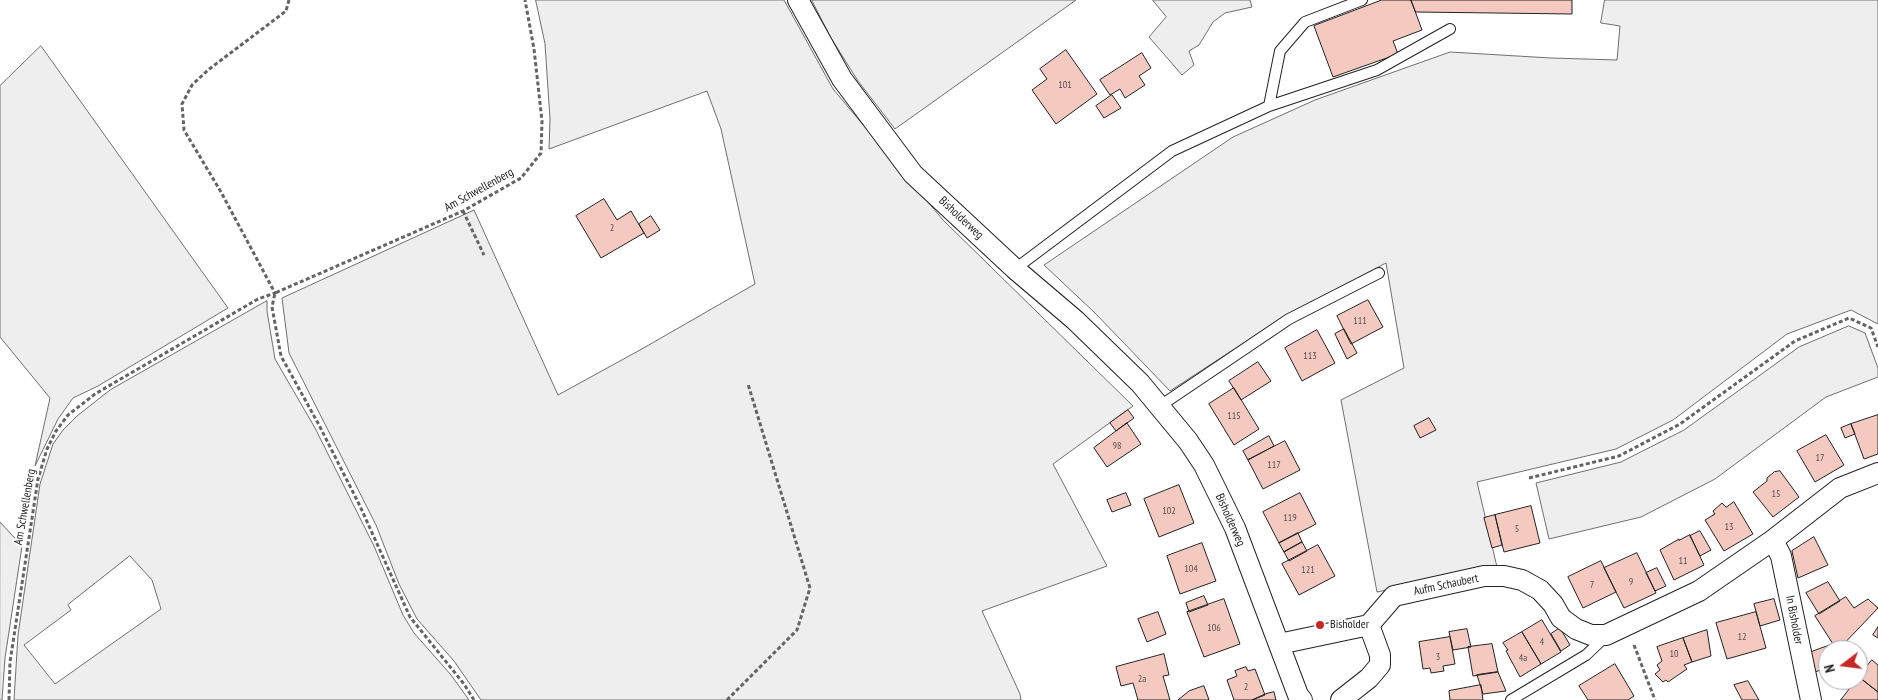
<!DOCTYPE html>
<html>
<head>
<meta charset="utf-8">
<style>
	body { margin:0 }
	#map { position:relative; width:1878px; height:700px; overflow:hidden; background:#fff; font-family:"PT Sans Narrow",sans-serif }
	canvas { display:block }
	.north { position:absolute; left:1818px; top:640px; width:50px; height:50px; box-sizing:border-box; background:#fff; border:1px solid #a7a7a7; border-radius:50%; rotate:255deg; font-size:14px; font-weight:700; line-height:20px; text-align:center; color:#222 }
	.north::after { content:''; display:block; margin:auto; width:18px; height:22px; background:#c62828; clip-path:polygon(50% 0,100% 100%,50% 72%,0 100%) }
</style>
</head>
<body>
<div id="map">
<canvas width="1878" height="700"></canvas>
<div class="north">N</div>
</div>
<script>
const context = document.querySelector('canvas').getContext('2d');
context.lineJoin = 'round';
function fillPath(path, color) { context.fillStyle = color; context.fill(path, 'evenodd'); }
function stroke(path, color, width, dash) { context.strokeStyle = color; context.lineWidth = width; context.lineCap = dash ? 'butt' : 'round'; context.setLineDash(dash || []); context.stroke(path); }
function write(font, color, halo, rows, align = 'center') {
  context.font = font + ' "PT Sans Narrow",sans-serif'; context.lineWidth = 4; context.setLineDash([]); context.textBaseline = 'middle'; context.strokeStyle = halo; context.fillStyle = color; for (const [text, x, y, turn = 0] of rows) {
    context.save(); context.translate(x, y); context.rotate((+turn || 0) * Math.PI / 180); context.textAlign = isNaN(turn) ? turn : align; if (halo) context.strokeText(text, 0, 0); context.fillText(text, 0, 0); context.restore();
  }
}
const green = new Path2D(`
	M536,0H784L833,89L943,220L1133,406L1053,464L1107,566L982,611L1020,694L1021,700H481L454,661L417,619L399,584L376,525L289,353L282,298L474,210L558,395L640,350L755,284L721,129L707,91L549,149L550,119L545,44Z
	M812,0H1076L895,129L858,81L831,38Z
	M1153,0H1250L1252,7L1225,13L1213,22L1199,45L1189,51L1194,65L1182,75L1149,37L1166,17Z
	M1605,0H1878V324L1851,310L1787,334L1673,420L1616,449L1477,482L1497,567L1377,592L1341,400L1404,368L1386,263L1285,316L1170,391L1095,313L1044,265L1233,137L1315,100L1450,52L1551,58L1617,60L1620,26L1601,23Z
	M41,46L228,308L98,386L73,398L58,419L35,466L50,398L0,337V86Z
	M267,301V311L275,359L315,428L374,546L403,615L414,633L451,675L469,700H14L18,635L40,484L53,444L63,430L77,416L110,390ZM130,556L152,580L161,609L55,684L24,645L71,610L68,605Z
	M1849,326L1865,333L1878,368V377L1826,397L1715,479L1641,517L1549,539L1536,483L1621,462L1684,430L1799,347Z
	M0,522L22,546L5,658L2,700H0Z`);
fillPath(green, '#eee');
stroke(green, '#6f6f6f', 1);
const building = new Path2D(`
	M1382,0H1411L1422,30L1393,41L1398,54L1333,77L1314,26Z
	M1411,0H1572V14L1416,12Z
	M1066,50L1097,94L1056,124L1032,90L1047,79L1040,69Z
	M1142,53L1151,68L1139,76L1145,85L1125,98L1120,89L1110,95L1100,80Z
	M1112,95L1121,108L1104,118L1096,106Z
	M604,199L617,220L631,211L644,233L601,258L576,216Z
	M651,216L660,230L647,238L639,224Z
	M1368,300L1383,327L1351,344L1337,316Z
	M1344,329L1357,353L1347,359L1335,334Z
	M1317,330L1335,363L1302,381L1285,348Z
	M1258,362L1271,381L1241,400L1229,381Z
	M1234,388L1259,429L1234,445L1209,404Z
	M1128,410L1134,418L1116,431L1110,423Z
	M1878,415V454L1864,459L1851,424Z
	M1429,418L1436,430L1420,438L1414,426Z
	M1127,423L1141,444L1107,467L1094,448Z
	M1851,424L1855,434L1845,438L1841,428Z
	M1826,435L1844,465L1815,482L1797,451Z
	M1269,436L1274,446L1248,460L1243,451Z
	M1285,441L1300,470L1263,489L1248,460Z
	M1780,471L1799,497L1773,517L1753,492L1767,481V478L1774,472Z
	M1179,485L1194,523L1159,537L1144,499Z
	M1126,493L1131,505L1112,512L1107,500Z
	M1300,493L1316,524L1279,543L1263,512Z
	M1734,502L1753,534L1724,551L1705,520L1715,514L1713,511L1722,503L1726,507Z
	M1531,506L1540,543L1504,552L1495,515Z
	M1495,515L1502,545L1492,548L1484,518Z
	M1700,531L1711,550L1700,556L1690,536Z
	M1298,533L1302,542L1284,552L1279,543Z
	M1690,535L1704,565L1674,580L1660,550L1679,539V540Z
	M1814,537L1828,565L1798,578L1792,551Z
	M1302,542L1307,551L1289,561L1284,552Z
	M1202,543L1216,581L1180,594L1167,556Z
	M1318,545L1335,576L1299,595L1282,564Z
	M1637,553L1656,593L1624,608L1604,568Z
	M1601,561L1616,592L1583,608L1568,577Z
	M1657,568L1666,586L1655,591L1646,573Z
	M1828,582L1840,601L1819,614L1806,593Z
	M1204,596L1208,605L1189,612L1186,603Z
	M1846,597L1854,608L1868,599L1878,608L1838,650L1836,643L1833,644L1815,616Z
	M1224,599L1240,644L1204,657L1187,612Z
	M1774,599L1780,620L1760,626L1754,604Z
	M1158,612L1166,634L1147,642L1138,619Z
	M1756,612L1766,648L1727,659L1716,623Z
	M1542,620L1561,652L1541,664L1522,632Z
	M1878,627V638L1873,635Z
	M1560,628L1570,645L1561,651L1551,634Z
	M1467,629L1471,647L1453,650L1449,632Z
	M1707,630L1711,656L1692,662L1683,638Z
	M1522,632L1541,664L1520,677L1506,651L1508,650L1503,643Z
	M1450,637L1455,664L1443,666L1444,671L1431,673L1430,668L1423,669L1419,642Z
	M1683,638L1692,662L1684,665L1687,669L1668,682L1666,680L1663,682L1655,674L1660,670L1657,665L1662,661L1657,647Z
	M1836,643L1838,650H1828V668L1811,673L1806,654Z
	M1492,644L1498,672L1473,676L1468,647Z
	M1164,654L1169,675L1163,676L1170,700H1138L1133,683L1121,686L1116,667Z
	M1872,660L1878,665V692L1859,677Z
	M1615,664L1634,696L1628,700H1588L1579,686Z
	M1246,667L1248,671L1255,669L1265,695L1252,700H1234L1227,680L1237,676L1235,671Z
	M1498,672L1506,691L1483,694L1477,675Z
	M1859,677L1878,692V700H1841Z
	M1748,681L1759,700H1742L1734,685Z
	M1481,685L1483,700H1450L1449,691Z
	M1204,686L1209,700H1178L1189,691Z
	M1274,692L1276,700H1252L1265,694Z`);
fillPath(building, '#f3c9c0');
stroke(building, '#222', 1);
const lane = new Path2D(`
	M1269,106L1280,51L1305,22L1362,0
	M1015,269L1172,151L1269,106L1377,70L1450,29
	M1160,406L1289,319L1379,273
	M1511,700L1586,655L1606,636`);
const street = new Path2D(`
	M798,0L842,79L913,174L1015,269L1075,320L1140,383L1188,441L1204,465L1235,528L1298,695L1302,700
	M1773,540L1781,556L1811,700
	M1279,644L1369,625L1394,596L1484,576H1504L1522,580L1540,590L1553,604L1561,618L1576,629L1591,635H1606L1699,591L1773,540L1840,488L1878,473
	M1341,700L1369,678L1380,665V655L1369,625`);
stroke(lane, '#222', 12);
stroke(street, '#222', 22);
stroke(new Path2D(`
	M463,211L484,255
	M1529,478L1619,456L1680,424L1795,341L1849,318L1871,328L1878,347
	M1634,645L1655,700
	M9,700L10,662L38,479L47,449L56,431L68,415L95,394L258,299L275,293L221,192L184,130L182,104L192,85L208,70L286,11L289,0
	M474,700L464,684L410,617L360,506L319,425L281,356L272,307L275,293L463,211L521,178L541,153L542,121L534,49L525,0
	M727,700L797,630L810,588L748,384`), '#646464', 3, [4, 2.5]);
stroke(lane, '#fff', 10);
stroke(street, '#fff', 20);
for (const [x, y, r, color] of [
	[1320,625,5,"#c62828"]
]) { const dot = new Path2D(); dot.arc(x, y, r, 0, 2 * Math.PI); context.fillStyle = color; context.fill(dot); stroke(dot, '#fff', 2); }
write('10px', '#564c4a', null, [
	["101",1065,85],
	["2",612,228],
	["111",1360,321],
	["113",1310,356],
	["115",1234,416],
	["98",1117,446],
	["17",1820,458],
	["117",1274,465],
	["15",1776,494],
	["102",1169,511],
	["119",1290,518],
	["13",1729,527],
	["5",1517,529],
	["11",1683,561],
	["104",1191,569],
	["121",1308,570],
	["9",1631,582],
	["7",1592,585],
	["106",1214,628],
	["12",1742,637],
	["4",1542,642],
	["10",1674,654],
	["3",1438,657],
	["4a",1523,658],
	["2a",1142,679],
	["2",1246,687]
]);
write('12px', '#222', '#fff', [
	["Am Schwellenberg",479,190,-29],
	["Bisholderweg",961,218,43],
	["Am Schwellenberg",25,507,-80],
	["Bisholderweg",1230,520,66],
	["Aufm Schaubert",1446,585,-12],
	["In Bisholder",1794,620,79]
]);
write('12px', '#222', '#fff', [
	["Bisholder",1330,625]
], 'left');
</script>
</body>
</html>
